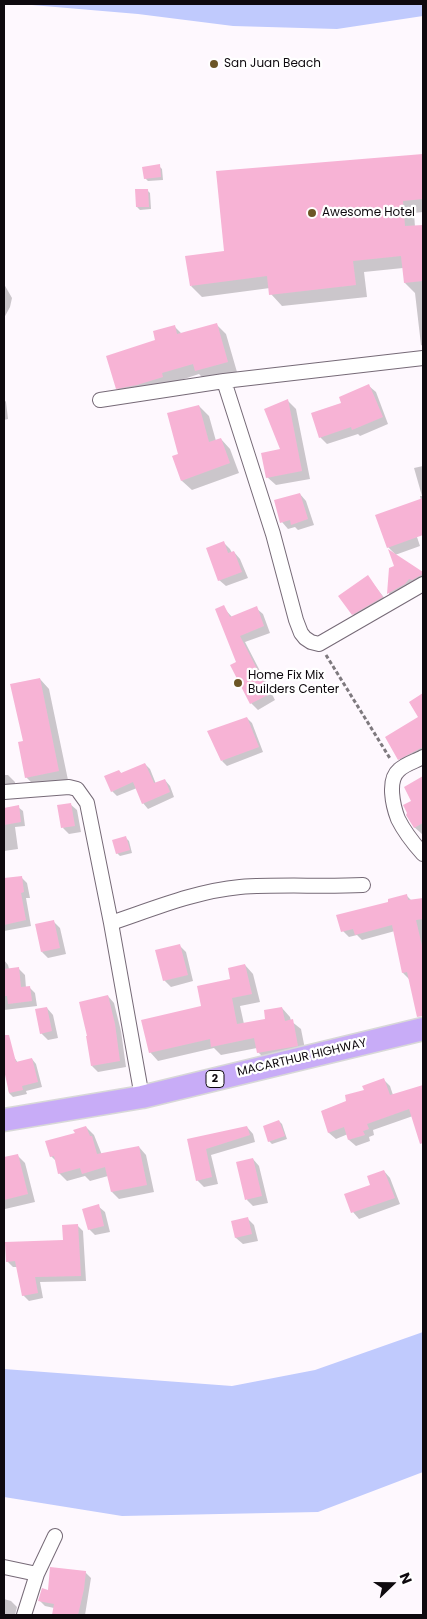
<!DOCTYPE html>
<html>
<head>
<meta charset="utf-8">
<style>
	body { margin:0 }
	#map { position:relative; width:427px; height:1619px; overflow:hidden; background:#fef8fe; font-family:Poppins,sans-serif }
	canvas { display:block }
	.frame { position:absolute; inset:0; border:5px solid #0e090e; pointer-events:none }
	.north { position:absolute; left:367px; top:1559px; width:50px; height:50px; -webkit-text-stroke:4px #fff; paint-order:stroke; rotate:68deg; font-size:14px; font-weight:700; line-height:20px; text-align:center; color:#0e090e }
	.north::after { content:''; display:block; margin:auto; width:18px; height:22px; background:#0e090e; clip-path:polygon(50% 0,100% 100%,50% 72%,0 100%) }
</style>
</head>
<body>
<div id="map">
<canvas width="427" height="1619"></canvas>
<div class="frame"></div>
<div class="north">N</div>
</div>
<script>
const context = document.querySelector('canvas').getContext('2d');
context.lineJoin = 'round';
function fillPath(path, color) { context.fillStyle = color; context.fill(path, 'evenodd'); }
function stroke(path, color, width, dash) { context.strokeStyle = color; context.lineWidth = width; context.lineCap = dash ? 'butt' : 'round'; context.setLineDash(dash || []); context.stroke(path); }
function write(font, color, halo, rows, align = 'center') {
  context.font = font + ' Poppins,sans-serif'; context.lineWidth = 4.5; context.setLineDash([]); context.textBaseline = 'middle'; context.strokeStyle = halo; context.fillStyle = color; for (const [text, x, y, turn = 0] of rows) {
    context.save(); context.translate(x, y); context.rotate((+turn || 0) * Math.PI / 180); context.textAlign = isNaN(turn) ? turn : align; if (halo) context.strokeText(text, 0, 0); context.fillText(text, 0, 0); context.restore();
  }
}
fillPath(new Path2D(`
	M20,4H423V16L337,29L233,26L138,14Z
	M423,1332V1472L318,1512L122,1516L4,1497V1369L232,1386L315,1370Z`), '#c0cafd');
fillPath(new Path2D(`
	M423,155V212L414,213L415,227L423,226V346L421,345L415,293L405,283L403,268L364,272L367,297L282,306L271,294L270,288L202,297L191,286L226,252L217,172Z
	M159,166L162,169L163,180L148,181L145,178Z
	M147,190L150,193L151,209L140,210L137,207Z
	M4,284L12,298L10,307L4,318Z
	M217,325L226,334L237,372L205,380L199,374L126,398L117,388L175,327L182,334Z
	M369,386L376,392L388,424L360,436L358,434L327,444L320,437L343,404Z
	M4,399L6,402L8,419L4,420Z
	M288,401L296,409L310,479L276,485L267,477L281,450Z
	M199,406L209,416L216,441L221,439L230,449L239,473L192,490L182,481L173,457L179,455Z
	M423,466V532L416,534L420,546L395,555L423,573V584L419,586L416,584L412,590L395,600L389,594L391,569L395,567L390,552L395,554L388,547L377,516L421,500L420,496H422L414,468Z
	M300,494L306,501L314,525L298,530L295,527L288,529L282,522Z
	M223,542L230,549L232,553L234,552L240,559L248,578L226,586L219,580Z
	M368,577L389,604L359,621L353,614Z
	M223,607L232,617L256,608L263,614L270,633L245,642L275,700L258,710L251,703L238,663Z
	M40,679L49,689L68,780L36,787L26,777L24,742Z
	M423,694V759L407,767L399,759L420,718L410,703Z
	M247,718L252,723L263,752L227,766L222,761Z
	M145,764L150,769L156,784L165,780L170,786L174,797L148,809L143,803L137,788L117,796L112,791L119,771L122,774Z
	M4,775H8L15,782V788L4,789Z
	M420,780L423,784V833L422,834L414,827L413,801Z
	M70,804L77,810L81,832L69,834L63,828Z
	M18,807L23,811L25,826L15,827L18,849L4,851V809Z
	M126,838L129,841L132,853L120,856L117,853Z
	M21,877L27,883L30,898H26L31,926L4,931V900L8,898Z
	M407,896L412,901L423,899V1010L422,1011L410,980L403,973L395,931L362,940L357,935L349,937L343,931L390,902Z
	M53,921L60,928L66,954L48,958L42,952Z
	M180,946L186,952L193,981L171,987L164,980Z
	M4,960L8,965L9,969H19L25,975L26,988L29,987L35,993L37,1006L4,1010Z
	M245,965L253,974L260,1002L240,1006L244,1024L267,1020L282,1008L290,1017L291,1021L301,1029L306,1054L267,1061L258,1052L257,1048L221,1055L214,1048L158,1061L150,1052L203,1007Z
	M108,996L114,1003L121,1031L126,1067L98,1072L92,1066Z
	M47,1008L53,1015L58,1038L48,1040L41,1033Z
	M14,1057L18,1063L32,1059L36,1064L42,1087L26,1091L27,1094L13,1097L9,1093L4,1059Z
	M384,1080L390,1086L393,1095L423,1087V1127L421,1128L413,1116L373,1130L374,1135L369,1137L370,1141L356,1146L349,1140L348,1134L336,1139L329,1133L322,1111L348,1102Z
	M279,1121L282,1124L287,1139L272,1144L269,1141Z
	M86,1127L94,1135L102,1155L139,1147L146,1155L154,1192L119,1199L112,1192L108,1176L90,1181L85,1176L67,1181L59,1173L57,1162L51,1156Z
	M247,1127L253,1134L255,1142L211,1155L218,1184L204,1187L197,1180L189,1140Z
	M17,1155L25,1163L35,1202L5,1209L4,1207V1159Z
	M253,1159L259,1166L268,1203L253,1206L247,1200Z
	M384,1171L390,1178L400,1204L359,1219L353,1212Z
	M98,1206L105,1212L110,1232L95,1235L89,1229Z
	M247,1218L254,1225L258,1241L243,1244L236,1238L232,1222Z
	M77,1225L83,1231L86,1281L40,1282L43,1298L29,1301L23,1295L18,1267H13L7,1261L65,1241Z
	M85,1572L91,1578L85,1615H53L54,1608L45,1606L39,1600L49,1591Z
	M4,1599L11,1601L17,1607L15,1615H4Z`), '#0003');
fillPath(new Path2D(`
	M423,154V199L403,201L405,226L423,225V281L404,283L401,256L353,261L356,285L269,295L267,276L190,286L185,256L224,251L216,171Z
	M160,164L161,177L144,179L142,167Z
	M135,189H148L149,207H136Z
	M217,323L228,362L195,371L193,364L162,373L163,377L137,385L116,389L106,356L155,340L153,331L175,325L177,334Z
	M369,384L383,417L352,430L351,427L319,438L311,413L341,403L339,397Z
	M288,399L302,471L266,478L261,453L280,449L264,409Z
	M199,405L209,442L221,438L230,463L181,481L172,456L178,454L167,413Z
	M300,493L308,519L291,525L290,520L280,523L274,500Z
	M423,498V535L387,548L375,515Z
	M224,541L228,553L234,551L242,572L218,581L206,548Z
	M388,549L423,572V574L412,580L409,579L405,584L387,594L389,568L394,566Z
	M368,575L383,597L352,615L338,596Z
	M224,605L230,617L257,606L264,626L240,636L270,694L250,704L230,665L236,662L215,609Z
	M40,678L59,771L25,778L18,742L23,741L10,684Z
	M423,693V747L398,760L385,737L418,717L409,702Z
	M247,717L259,747L221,761L207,731Z
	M145,763L154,783L165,779L170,792L142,804L133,782L111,792L104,776L119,770L121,773Z
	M423,776V823L414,828L406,815L407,813L403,805L411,801L404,787Z
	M71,803L75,826L61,828L57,805Z
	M19,805L21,822L4,825V808Z
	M126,836L130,850L116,854L112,840Z
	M22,876L24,892L21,893L26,920L4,925V878Z
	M407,894L408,900L423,898V919L416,920L423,950V1016L417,1017L407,972L402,973L392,925L355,935L353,929L341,932L336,915L388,902V899Z
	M54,920L60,948L41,952L35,924Z
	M180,944L188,975L163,981L155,950Z
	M245,964L252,994L232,998L237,1024L265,1019L264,1010L282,1007L285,1021L293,1019L298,1046L257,1053L254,1038L211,1047L210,1039L149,1053L141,1020L201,1006L197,986L230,979L228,968Z
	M19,967L21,987L30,986L32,1001L8,1004L7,996H4V969Z
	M108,995L115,1024L120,1061L91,1066L86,1036H87L79,1002Z
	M47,1007L52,1031L40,1034L35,1009Z
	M4,1035H9L16,1062L32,1058L38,1082L22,1086L23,1090L9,1093L4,1070Z
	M384,1078L390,1095L423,1085V1143L420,1144L409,1109L367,1124L369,1129L363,1131L365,1135L348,1140L344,1127L328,1133L321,1111L346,1101L345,1095L364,1090L362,1086Z
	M279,1120L285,1136L268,1142L263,1126Z
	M86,1126L90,1136H92L97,1154L139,1146L147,1185L111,1192L105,1167L82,1174L80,1168L58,1174L54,1156L50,1157L45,1141L75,1133L73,1130Z
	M247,1126L250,1135L206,1149L212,1177L196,1181L187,1139Z
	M18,1154L28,1194L4,1200V1157Z
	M253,1158L262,1196L245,1200L236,1162Z
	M384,1170L395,1198L351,1213L344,1194L370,1185L367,1176Z
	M99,1204L104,1226L88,1230L82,1209Z
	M248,1217L252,1234L235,1238L231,1221Z
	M78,1224L81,1276L35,1277L38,1293L22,1296L15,1261L6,1262L5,1242L63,1240L62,1225Z
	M50,1567L86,1571L84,1589L78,1615H52L54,1604L38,1601L42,1588L48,1590Z`), '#f7b3d5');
const minor = new Path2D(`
	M224,381L273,534L296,620L301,633L305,638L311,642L319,644L423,584
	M100,400L224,381L423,358
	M423,757C416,761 405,764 399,770C387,780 393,806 398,819C404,831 414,844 423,854
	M4,792L69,787L77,789L87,803L111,923L142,1097
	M111,923C153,909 196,891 240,887C281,884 322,887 363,885
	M4,1567L37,1574
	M24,1615L37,1574L55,1536`);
const trunk = new Path2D(`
	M4,1120L142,1097L423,1029`);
stroke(minor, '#766a77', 16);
stroke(trunk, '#d8d8d8', 25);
stroke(new Path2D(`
	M326,655L391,760`), '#7e797e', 3, [4, 2.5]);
stroke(minor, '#fff', 14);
stroke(trunk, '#c8acf7', 22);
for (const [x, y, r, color] of [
	[214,64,5,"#6c5626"],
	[312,213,5,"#6c5626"],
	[238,683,5,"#6c5626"]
]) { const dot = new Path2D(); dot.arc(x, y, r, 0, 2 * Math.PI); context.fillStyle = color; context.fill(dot); stroke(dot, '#fff', 2); }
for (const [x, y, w] of [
	[215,1079,18]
]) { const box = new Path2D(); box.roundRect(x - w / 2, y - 8.5, w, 17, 4); context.fillStyle = '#fff'; context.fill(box); stroke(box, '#0e090e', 1); }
write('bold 11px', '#0e090e', null, [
	["2",215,1079]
]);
write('12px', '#0e090e', '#fff', [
	["San Juan Beach",224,64],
	["Awesome Hotel",322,213],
	["Home Fix Mix",248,676],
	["Builders Center",248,690]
], 'left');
write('12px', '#0e090e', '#fff', [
	["MACARTHUR HIGHWAY",302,1058,-13]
]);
</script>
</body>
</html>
